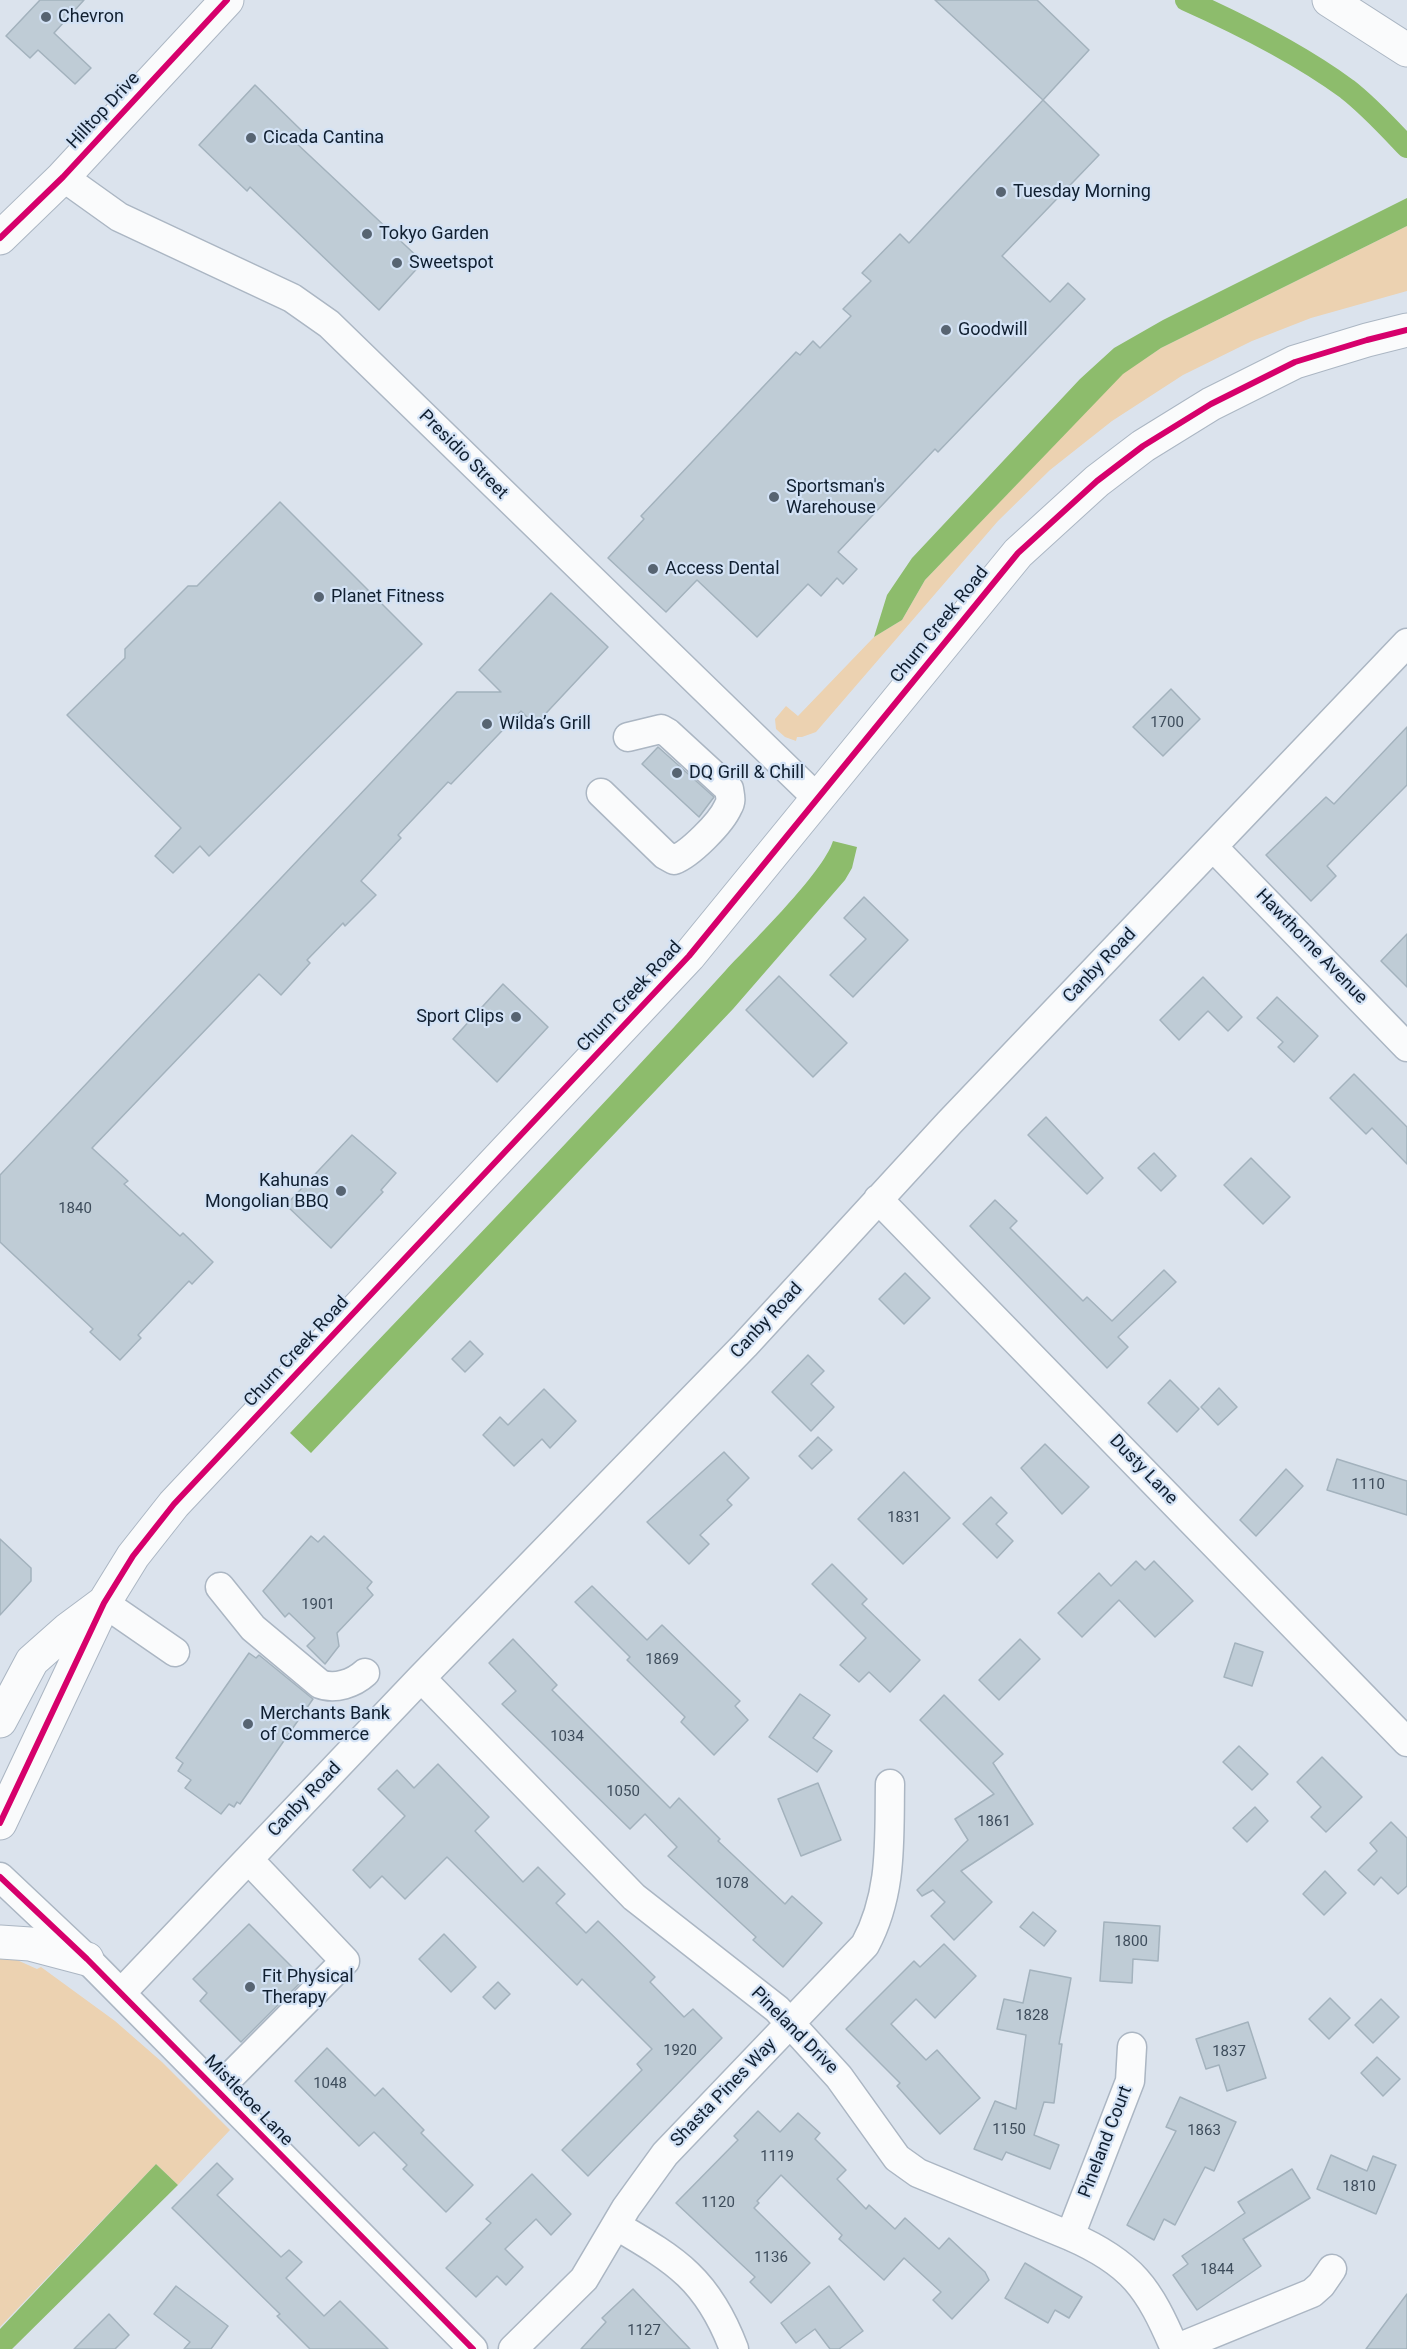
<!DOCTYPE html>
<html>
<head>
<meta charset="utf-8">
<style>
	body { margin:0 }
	canvas { display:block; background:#dbe3ed }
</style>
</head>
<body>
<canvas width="1407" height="2349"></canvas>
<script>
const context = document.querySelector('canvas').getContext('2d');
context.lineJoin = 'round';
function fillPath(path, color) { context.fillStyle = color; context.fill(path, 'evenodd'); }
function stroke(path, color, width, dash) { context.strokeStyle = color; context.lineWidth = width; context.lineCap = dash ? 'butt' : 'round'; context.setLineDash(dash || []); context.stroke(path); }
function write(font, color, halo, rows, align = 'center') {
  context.font = font + ' Roboto,sans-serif'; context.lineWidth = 4.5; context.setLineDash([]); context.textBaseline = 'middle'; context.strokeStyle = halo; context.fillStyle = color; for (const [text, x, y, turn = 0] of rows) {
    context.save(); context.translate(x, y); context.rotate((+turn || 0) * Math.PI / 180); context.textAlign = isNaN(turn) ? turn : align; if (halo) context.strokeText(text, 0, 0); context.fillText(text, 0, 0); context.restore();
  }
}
fillPath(new Path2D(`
	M1407,226V291L1311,318L1252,341L1183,375L1112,421L1050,470L998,521L816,732L802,737H797L796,741L785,737L776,729L775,719L786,706L798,716L874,637L902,620L925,580L1122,374L1161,348Z
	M0,1959L17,1960L37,1969L41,1967L115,2021L162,2062L230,2130L178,2185L156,2164L0,2327Z`), '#ecd2b1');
fillPath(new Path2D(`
	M1407,198V226L1161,348L1123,374L925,580L902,620L874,637L887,595L912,558L1080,379L1114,348L1163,320Z
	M833,841L857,847L852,868L845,880L733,1009L311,1453L290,1433C436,1279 584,1127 726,970C752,942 823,873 833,841Z
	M156,2164L178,2185L12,2349H0V2329Z`), '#8dbc6c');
stroke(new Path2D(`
	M1186,0C1242,25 1298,53 1347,89C1369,106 1388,127 1407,147`), '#8dbc6c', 22);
const building = new Path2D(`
	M40,0H84L54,33L91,68L75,84L38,50L30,58L6,36Z
	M935,0H1037L1089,50L1043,100Z
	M255,85L303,132L294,141L423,262L379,310L250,187L247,191L199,145Z
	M1043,100L1099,155L1002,256L1050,302L1068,283L1085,299L938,452L935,449L838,552L857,569L843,584L837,578L821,596L808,584L757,637L697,580L666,612L608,558L644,519L641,516L796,352L800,355L813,341L820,348L851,316L843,309L871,281L862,273L900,234L909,243Z
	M280,502L422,644L209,856L200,846L173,873L155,856L181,828L67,715L125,658V649L188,586H197Z
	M551,593L608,647L535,725L521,711L451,784L448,782L398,835L401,838L361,881L376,895L345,926L343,923L307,960L310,963L281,995L259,974L92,1148L128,1181L124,1184L180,1236L183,1233L213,1262L192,1284L189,1281L138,1335L141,1338L120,1360L90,1332L93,1329L0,1242V1175L457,692H501L479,670Z
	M1171,689L1200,719L1163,756L1133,727Z
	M1407,727V785L1327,866L1336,876L1311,901L1266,855L1326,797L1334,804Z
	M658,747L714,797L699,817L642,764Z
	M864,897L908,940L853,997L830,975L866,939L844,918Z
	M1407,934V987L1381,961Z
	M779,976L847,1043L813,1077L746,1010Z
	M1203,977L1242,1017L1228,1031L1208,1011L1179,1040L1160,1020Z
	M503,984L548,1027L497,1082L453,1039Z
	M1277,997L1318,1036L1294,1062L1278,1047L1283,1042L1257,1018Z
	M1354,1074L1407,1127V1164L1372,1128L1366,1134L1330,1098Z
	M1046,1117L1103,1178L1087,1194L1028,1135Z
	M352,1135L396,1173L381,1190L383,1192L331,1248L286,1205Z
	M1154,1153L1176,1176L1161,1191L1138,1168Z
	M1251,1158L1290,1197L1263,1224L1224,1185Z
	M995,1200L1017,1221L1010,1228L1083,1301L1087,1297L1112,1321L1164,1270L1176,1282L1118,1337L1128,1347L1107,1368L970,1226Z
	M905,1273L930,1298L904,1324L879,1299Z
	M470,1341L483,1354L465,1372L452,1359Z
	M808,1355L824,1371L811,1384L834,1407L811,1431L772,1392Z
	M1170,1380L1199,1409L1177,1432L1148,1403Z
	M1219,1388L1237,1407L1218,1425L1201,1407Z
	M544,1389L576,1421L550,1448L542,1439L514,1466L483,1435L500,1417L508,1425Z
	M818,1437L832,1450L812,1469L799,1456Z
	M1045,1444L1089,1487L1062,1514L1021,1468Z
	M724,1452L749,1478L727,1500L732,1505L700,1535L709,1544L689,1564L647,1522Z
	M1337,1459L1407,1481V1515L1327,1490Z
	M1286,1469L1303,1486L1256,1536L1240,1520Z
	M904,1472L950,1518L903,1564L858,1519Z
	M991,1497L1007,1513L996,1524L1013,1541L997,1558L963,1524Z
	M311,1536L318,1542L324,1536L372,1582L367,1588L373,1595L337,1633L339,1646L325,1664L307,1646L315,1638L289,1613L285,1617L263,1591Z
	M0,1539L31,1568V1581L0,1615Z
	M1136,1561L1145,1570L1154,1561L1193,1601L1155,1637L1119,1600L1082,1637L1058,1613L1099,1573L1111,1586Z
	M832,1564L867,1599L862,1604L920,1660L890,1692L869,1672L859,1682L840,1665L866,1638L812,1584Z
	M592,1586L647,1640L662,1625L740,1701L735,1706L748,1720L714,1755L681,1722L685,1717L627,1660L630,1657L575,1602Z
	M513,1639L557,1685L552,1690L670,1808L679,1798L720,1839L718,1841L785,1904L792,1896L822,1923L783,1967L753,1940L756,1937L668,1856L677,1847L645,1814L630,1829L502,1704L516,1691L489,1663Z
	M1020,1639L1040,1659L999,1700L979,1680Z
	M1235,1643L1263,1652L1252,1686L1224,1677Z
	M249,1653L256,1658L259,1655L313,1699L240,1804L237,1802L234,1807L229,1804L221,1814L185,1788L191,1780L178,1771L183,1763L176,1758Z
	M800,1694L830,1715L813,1738L832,1751L817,1772L769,1737Z
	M944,1695L1003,1754L993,1763L1033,1824L961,1871L992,1902L954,1940L931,1916L945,1902L933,1890L922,1896L917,1890L968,1840L955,1819L994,1794L920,1720Z
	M1239,1746L1268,1774L1252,1790L1223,1762Z
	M1322,1757L1362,1797L1326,1832L1311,1817L1321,1807L1297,1782Z
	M438,1764L489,1817L475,1831L523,1882L538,1867L565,1894L556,1903L586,1933L598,1921L655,1977L650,1982L684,2017L693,2009L722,2038L588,2176L562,2150L642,2070L637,2064L652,2049L582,1979L577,1985L447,1857L405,1899L382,1876L370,1888L353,1870L405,1816L378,1789L397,1770L414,1788Z
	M818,1783L841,1840L801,1856L778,1799Z
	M1255,1807L1268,1821L1247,1842L1233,1828Z
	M1391,1822L1407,1838V1886L1398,1894L1381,1877L1374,1885L1358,1870L1377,1851L1370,1843Z
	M1325,1871L1346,1893L1324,1915L1303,1894Z
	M1033,1912L1056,1931L1044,1946L1020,1927Z
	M1104,1922L1160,1926L1158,1961L1133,1959L1132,1983L1100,1981Z
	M249,1924L304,1979L241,2042L200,2001L207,1993L193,1979Z
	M444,1934L476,1967L451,1992L419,1959Z
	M944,1944L976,1976L935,2018L916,1999L891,2024L926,2060L937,2050L980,2098L940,2134L897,2086L900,2083L846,2029L914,1961L920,1967Z
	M1030,1970L1071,1978L1059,2044H1062L1054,2103L1044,2102L1034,2135L1059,2145L1050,2169L1006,2152L1002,2160L974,2149L995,2101L1016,2109L1026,2035L997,2029L1004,1999L1023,2003Z
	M498,1982L510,1994L495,2009L483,1997Z
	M1330,1998L1350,2018L1329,2039L1309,2019Z
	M1381,1999L1399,2017L1373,2043L1355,2025Z
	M1248,2022L1266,2078L1227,2091L1219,2065L1206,2069L1196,2039Z
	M327,2048L375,2096L383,2088L424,2130L421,2133L473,2185L446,2212L403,2169L407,2165L374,2132L359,2146L295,2081Z
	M1377,2057L1400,2079L1383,2096L1361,2073Z
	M1180,2097L1236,2122L1214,2171L1205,2167L1175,2225L1164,2219L1154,2240L1127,2225L1176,2131L1166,2127Z
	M758,2111L780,2132L798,2113L820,2133L815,2139L846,2170L837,2179L866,2209L869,2205L895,2229L905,2218L939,2249L949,2238L985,2272L989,2280L952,2319L933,2300L941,2292L904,2258L884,2280L839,2239L842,2235L781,2175L757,2201L759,2203L754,2208L810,2263L771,2303L750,2282L755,2277L676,2203L738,2140L734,2136Z
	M1331,2155L1367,2171L1373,2156L1396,2165L1376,2214L1317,2189Z
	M217,2163L233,2179L217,2195L281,2257L289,2250L302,2262L286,2278L324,2316L340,2301L388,2349H310L277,2316L280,2314L172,2208Z
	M1292,2169L1310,2198L1243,2239L1261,2266L1197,2310L1173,2275L1188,2264L1182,2256L1245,2213L1238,2202Z
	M532,2174L571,2214L551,2235L536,2219L505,2249L523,2267L506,2285L497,2276L476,2297L446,2268L491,2223L486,2219Z
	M1025,2263L1082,2297L1069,2318L1055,2310L1048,2323L1005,2298Z
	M176,2286L228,2326L211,2349H184L190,2342L154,2314Z
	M829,2286L863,2331L839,2349H830L815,2329L796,2343L781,2323Z
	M633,2289L690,2349H581L606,2322L602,2318Z
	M1407,2294V2349H1366Z
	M109,2314L129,2335L115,2349H74Z`);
fillPath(building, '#bfccd6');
stroke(building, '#a3b2bd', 1.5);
const minor = new Path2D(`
	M63,177L119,217L292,298L329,324L817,798
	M601,793L665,855L674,860C690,854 721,823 728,807C732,801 730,796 729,789L668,733L661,729L628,737
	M1214,848L1407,1047
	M878,1199L1407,1742
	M220,1587L253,1628L320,1684C335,1690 354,1683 365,1673
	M104,1603L175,1652
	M421,1678L634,1897L777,2009L839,2077L897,2158L918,2173L1070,2236C1132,2263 1149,2288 1175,2349
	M0,1877L87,1959L473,2349
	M121,1993L421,1678L745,1345L949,1123L1407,643
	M217,2090L345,1961L249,1860
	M617,2226C677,2261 708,2280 734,2349
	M1070,2236L1130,2081L1132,2047
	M513,2349L584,2279L626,2208L665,2154L865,1945C893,1893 889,1840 890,1784
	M1175,2349L1312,2293L1321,2285L1332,2269`);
const major = new Path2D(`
	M0,238L63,177L227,0
	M0,1721L32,1661L67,1630L102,1604
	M0,1823L104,1603L133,1556L174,1504L689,956L1018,553L1097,481L1143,446L1211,404L1295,362L1367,340L1407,330
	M0,1942L30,1944L87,1959`);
const highway = new Path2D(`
	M1329,0L1407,50`);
stroke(minor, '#abb6c3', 31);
stroke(major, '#abb6c3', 35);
stroke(highway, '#abb6c3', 35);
stroke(minor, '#fafbfc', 28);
stroke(major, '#fafbfc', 33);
stroke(highway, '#fafbfc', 33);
stroke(new Path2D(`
	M0,238L63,177L227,0
	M0,1823L104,1603L133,1556L174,1504L689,956L1018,553L1097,481L1143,446L1211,404L1295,362L1367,340L1407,330
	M0,1877L87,1959L473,2349`), '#d6006c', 6);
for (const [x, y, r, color] of [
	[46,17,6,"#576472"],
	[251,138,6,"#576472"],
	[1001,192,6,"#576472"],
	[367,234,6,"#576472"],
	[397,263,6,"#576472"],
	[946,330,6,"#576472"],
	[774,497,6,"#576472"],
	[653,569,6,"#576472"],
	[319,597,6,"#576472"],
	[487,724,6,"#576472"],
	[677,773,6,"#576472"],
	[516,1017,6,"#576472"],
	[341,1191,6,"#576472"],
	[248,1724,6,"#576472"],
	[250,1987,6,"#576472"]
]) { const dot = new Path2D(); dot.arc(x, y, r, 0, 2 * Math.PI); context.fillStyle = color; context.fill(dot); stroke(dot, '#d3e2f5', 2); }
write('15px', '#3e4d5c', null, [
	["1700",1167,723],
	["1840",75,1209],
	["1110",1368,1485],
	["1831",904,1518],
	["1901",318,1605],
	["1869",662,1660],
	["1034",567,1737],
	["1050",623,1792],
	["1861",994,1822],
	["1078",732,1884],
	["1800",1131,1942],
	["1828",1032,2016],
	["1920",680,2051],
	["1837",1229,2052],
	["1048",330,2084],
	["1150",1009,2130],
	["1863",1204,2131],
	["1119",777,2157],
	["1810",1359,2187],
	["1120",718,2203],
	["1136",771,2258],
	["1844",1217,2270],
	["1127",644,2331]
]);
write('18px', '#101f30', '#d3e2f5', [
	["Chevron",58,17],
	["Cicada Cantina",263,138],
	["Tuesday Morning",1013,192],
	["Tokyo Garden",379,234],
	["Sweetspot",409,263],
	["Goodwill",958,330],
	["Sportsman's",786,487],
	["Warehouse",786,508],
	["Access Dental",665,569],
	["Planet Fitness",331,597],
	["Wilda’s Grill",499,724],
	["DQ Grill & Chill",689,773],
	["Sport Clips",504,1017,"right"],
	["Kahunas",329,1181,"right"],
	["Mongolian BBQ",329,1202,"right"],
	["Merchants Bank",260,1714],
	["of Commerce",260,1735],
	["Fit Physical",262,1977],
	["Therapy",262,1998]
], 'left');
write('18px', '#101f30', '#d3e2f5', [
	["Hilltop Drive",104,111,-47],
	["Presidio Street",463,455,45],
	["Churn Creek Road",940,625,-51],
	["Hawthorne Avenue",1311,947,46],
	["Canby Road",1100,966,-46],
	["Churn Creek Road",630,997,-47],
	["Canby Road",767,1321,-47],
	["Churn Creek Road",297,1352,-47],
	["Dusty Lane",1143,1470,46],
	["Canby Road",305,1800,-46],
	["Pineland Drive",794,2031,45],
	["Shasta Pines Way",724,2093,-46],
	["Mistletoe Lane",248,2101,46],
	["Pineland Court",1106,2142,-69]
]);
</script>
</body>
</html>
